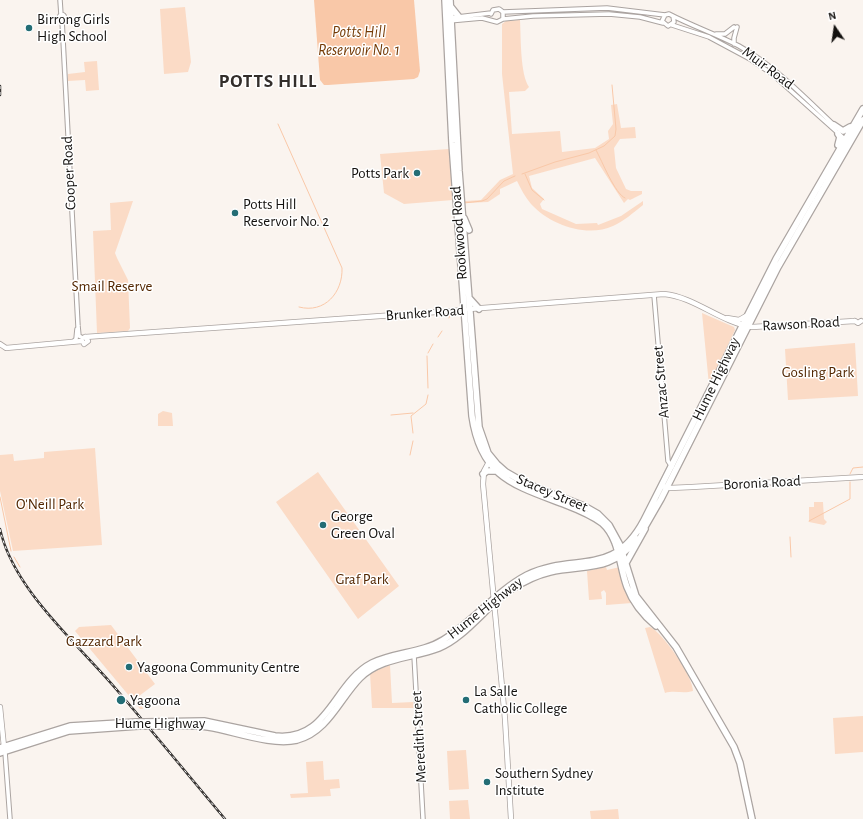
<!DOCTYPE html>
<html>
<head>
<meta charset="utf-8">
<style>
	body { margin:0 }
	#map { position:relative; width:863px; height:819px; overflow:hidden; background:#faf4ef; font-family:"Alegreya Sans",sans-serif }
	canvas { display:block }
	.north { position:absolute; left:815px; top:8px; width:40px; height:40px; -webkit-text-stroke:3px #fff; paint-order:stroke; rotate:347deg; font-size:11px; font-weight:700; line-height:16px; text-align:center; color:#13110f }
	.north::after { content:''; display:block; margin:auto; width:14px; height:18px; background:#13110f; clip-path:polygon(50% 0,100% 100%,50% 72%,0 100%) }
</style>
</head>
<body>
<div id="map">
<canvas width="863" height="819"></canvas>
<div class="north">N</div>
</div>
<script>
const context = document.querySelector('canvas').getContext('2d');
context.lineJoin = 'round';
function fillPath(path, color) { context.fillStyle = color; context.fill(path, 'evenodd'); }
function stroke(path, color, width, dash) { context.strokeStyle = color; context.lineWidth = width; context.lineCap = dash ? 'butt' : 'round'; context.setLineDash(dash || []); context.stroke(path); }
function write(font, color, halo, rows, align = 'center') {
  context.font = font + ' "Alegreya Sans",sans-serif'; context.lineWidth = 3; context.setLineDash([]); context.textBaseline = 'middle'; context.strokeStyle = halo; context.fillStyle = color; for (const [text, x, y, turn = 0] of rows) {
    context.save(); context.translate(x, y); context.rotate((+turn || 0) * Math.PI / 180); context.textAlign = isNaN(turn) ? turn : align; if (halo) context.strokeText(text, 0, 0); context.fillText(text, 0, 0); context.restore();
  }
}
fillPath(new Path2D(`
	M185,7L191,62L188,72L164,74L160,9Z
	M520,20C521,37 520,74 529,87L525,91L509,92L512,134L560,131L562,152L595,148L609,139L608,131L613,124L611,105L617,104L621,128L635,127L636,138L620,139L614,148L616,168L626,189L631,191H642V194L630,200L628,199L624,203L595,158L529,176L532,188L544,199L540,204L542,209L576,224L597,223L598,225L621,216L643,201V205C633,213 624,221 613,226C587,238 550,225 531,204C525,197 521,189 517,181L500,189V194L488,202L465,203V201L481,200L500,180L513,174L502,74V24L506,21Z
	M97,61L99,90L86,91L85,80L68,81V74L85,72L84,62Z
	M449,149L453,200L404,204L384,193L380,154Z
	M133,201L115,253L117,258L128,280L130,328L128,331L97,333L93,231L111,230L110,203Z
	M702,313L734,327L735,330L709,385Z
	M855,343L858,396L788,400L785,349Z
	M163,411L172,413L173,426H158V414Z
	M95,448L102,545L13,551L0,491V455L13,454L14,461L44,458V452Z
	M318,472L399,586L358,619L276,502Z
	M814,502H823L824,519L827,522L824,525L809,522V507H814Z
	M606,567L607,570L620,567L632,603L606,605V593L604,590L601,592L602,599L589,600L587,571Z
	M111,625L155,684L139,696L143,709H140L75,631L79,627Z
	M650,627C663,633 693,676 693,691C683,694 675,690 665,693L645,628Z
	M390,665L392,703L413,702L414,708H372L370,673Z
	M863,716V752L835,754L833,718Z
	M466,750L469,789L449,790L447,751Z
	M323,761L324,780L339,779L340,788L330,789L331,796L291,798L290,794L308,793L306,762Z
	M468,800L470,819H450L449,801Z
	M618,809L619,819H591L590,811Z`), '#fbdbc6');
fillPath(new Path2D(`
	M314,0H414L420,71L418,77L414,79L328,85H324L320,80Z`), '#f9c8a8');
stroke(new Path2D(`
	M278,124L342,268C343,292 325,314 299,307
	M596,150C602,161 615,194 625,198
	M522,174L555,162L589,153L604,146L615,136L616,129L612,85
	M525,174L532,190L544,200
	M464,203L482,201L487,199L504,181L515,176
	M449,318L450,315
	M438,337L442,331
	M428,353L433,344
	M427,356L428,388
	M391,415L413,413
	M413,433L411,416L426,404L428,395
	M410,455L413,441
	M850,474L853,468L863,467
	M0,497L11,551
	M809,521L850,499V482
	M790,537L791,557
	M14,557L20,567`), '#f9c8a8', 1);
const minor = new Path2D(`
	M60,0L61,15
	M503,12L607,8L665,15L669,14C692,26 716,34 739,46C776,67 804,97 835,126
	M491,14L493,10L499,9L503,12V19
	M59.5 17a2.5 2.5 0 1 1 5 0a2.5 2.5 0 1 1-5 0Z
	M665,15L662,21L668,26L674,22L673,16
	M449,18L491,13
	M62,20L78,326L79,336L83,338
	M449,21L482,18L497,22L503,19L533,16L609,14L640,17L663,23
	M672,25L709,37L750,59L772,74L847,141
	M716,34H725L734,27
	M734,44V38L737,27
	M654,295L668,461L672,467
	M74,341L76,339L77,329
	M414,655L423,819
	M5,752L10,819`);
const major = new Path2D(`
	M469,309L664,294C695,297 720,322 752,327L855,321
	M727,318L739,320L746,316
	M855,321L858,323L861,321
	M85,337L465,310
	M0,344L6,348L82,341
	M84,344L88,341L85,337
	M490,460L484,471L483,484L505,719L511,819
	M662,486L670,488L692,487L863,477
	M0,707L4,747`);
const highway = new Path2D(`
	M445,0L452,143L472,416C481,478 514,485 566,505C579,510 591,515 602,523C620,539 619,566 627,587C633,603 643,615 656,626
	M450,0L459,171L479,427L488,453L497,464L506,472L525,483L584,506L598,514L609,525L620,545L636,596L676,647L734,747L740,763L752,819
	M451,7L459,17
	M834,125L843,131L850,127
	M838,145L840,137L838,134
	M464,218L469,230
	M470,299L479,309
	M483,474L487,471H496
	M642,532L661,499L778,267L863,120
	M626,563L645,529
	M145,722L204,721L275,736C329,742 333,683 372,663C394,652 422,653 443,640C474,621 495,592 527,575C574,552 613,579 644,520L776,259L863,109
	M147,726C167,726 188,724 208,727C234,731 271,746 297,740C328,732 340,698 360,678C381,657 414,658 439,648C466,637 487,605 512,589C523,582 537,575 550,572C587,564 610,573 637,539
	M0,748L70,726L136,722
	M0,753L69,731L139,726`);
stroke(minor, '#aba4a1', 5.5);
stroke(major, '#aba4a1', 6);
stroke(highway, '#aba4a1', 8);
stroke(minor, '#fff', 3.5);
stroke(major, '#fff', 4.5);
stroke(highway, '#fff', 5.5);
const rail = new Path2D(`
	M0,86V95
	M0,529C13,589 77,643 116,689C153,732 189,776 225,819`);
stroke(rail, '#383533', 2.5);
stroke(rail, '#fff', 1, [3]);
const highwayBridge = new Path2D(`
	M136,722H145
	M139,726H147`);
stroke(highwayBridge, '#aba4a1', 8, []);
stroke(highwayBridge, '#fff', 5.5);
for (const [x, y, r, color] of [
	[29,28,4,"#236d75"],
	[417,173,4,"#236d75"],
	[235,213,4,"#236d75"],
	[323,525,4,"#236d75"],
	[129,667,4,"#236d75"],
	[121,700,5,"#236d75"],
	[466,700,4,"#236d75"],
	[487,782,4,"#236d75"]
]) { const dot = new Path2D(); dot.arc(x, y, r, 0, 2 * Math.PI); context.fillStyle = color; context.fill(dot); stroke(dot, '#fff', 1.5); }
write('15px', '#13110f', '#fff', [
	["Birrong Girls",37,19],
	["High School",37,36],
	["Potts Park",409,173,"right"],
	["Potts Hill",243,204],
	["Reservoir No. 2",243,221],
	["George",331,516],
	["Green Oval",331,533],
	["Yagoona Community Centre",137,667],
	["La Salle",474,691],
	["Catholic College",474,708],
	["Yagoona",130,700],
	["Southern Sydney",495,773],
	["Institute",495,790]
], 'left');
write('15px', '#13110f', '#fff', [
	["Muir Road",768,68,37],
	["Cooper Road",69,173,-93],
	["Rookwood Road",459,233,-94],
	["Brunker Road",425,313,-4],
	["Rawson Road",801,324,-3],
	["Hume Highway",716,379,-64],
	["Anzac Street",661,382,-95],
	["Boronia Road",762,483,-3],
	["Stacey Street",552,493,23],
	["Hume Highway",485,608,-38],
	["Hume Highway",160,723],
	["Meredith Street",419,737,-93]
]);
write('15px', '#522600', '#fff', [
	["Smail Reserve",112,286],
	["Gosling Park",818,372],
	["O'Neill Park",50,504],
	["Graf Park",362,579],
	["Gazzard Park",104,641]
]);
write('italic 16px', '#743a05', '#fff', [
	["Potts Hill",359,32],
	["Reservoir No. 1",359,50]
]);
context.letterSpacing = '1px';
write('bold 19px', '#332e2b', '#fff', [
	["POTTS HILL",268,81]
]);
context.letterSpacing = '0px';
</script>
</body>
</html>
